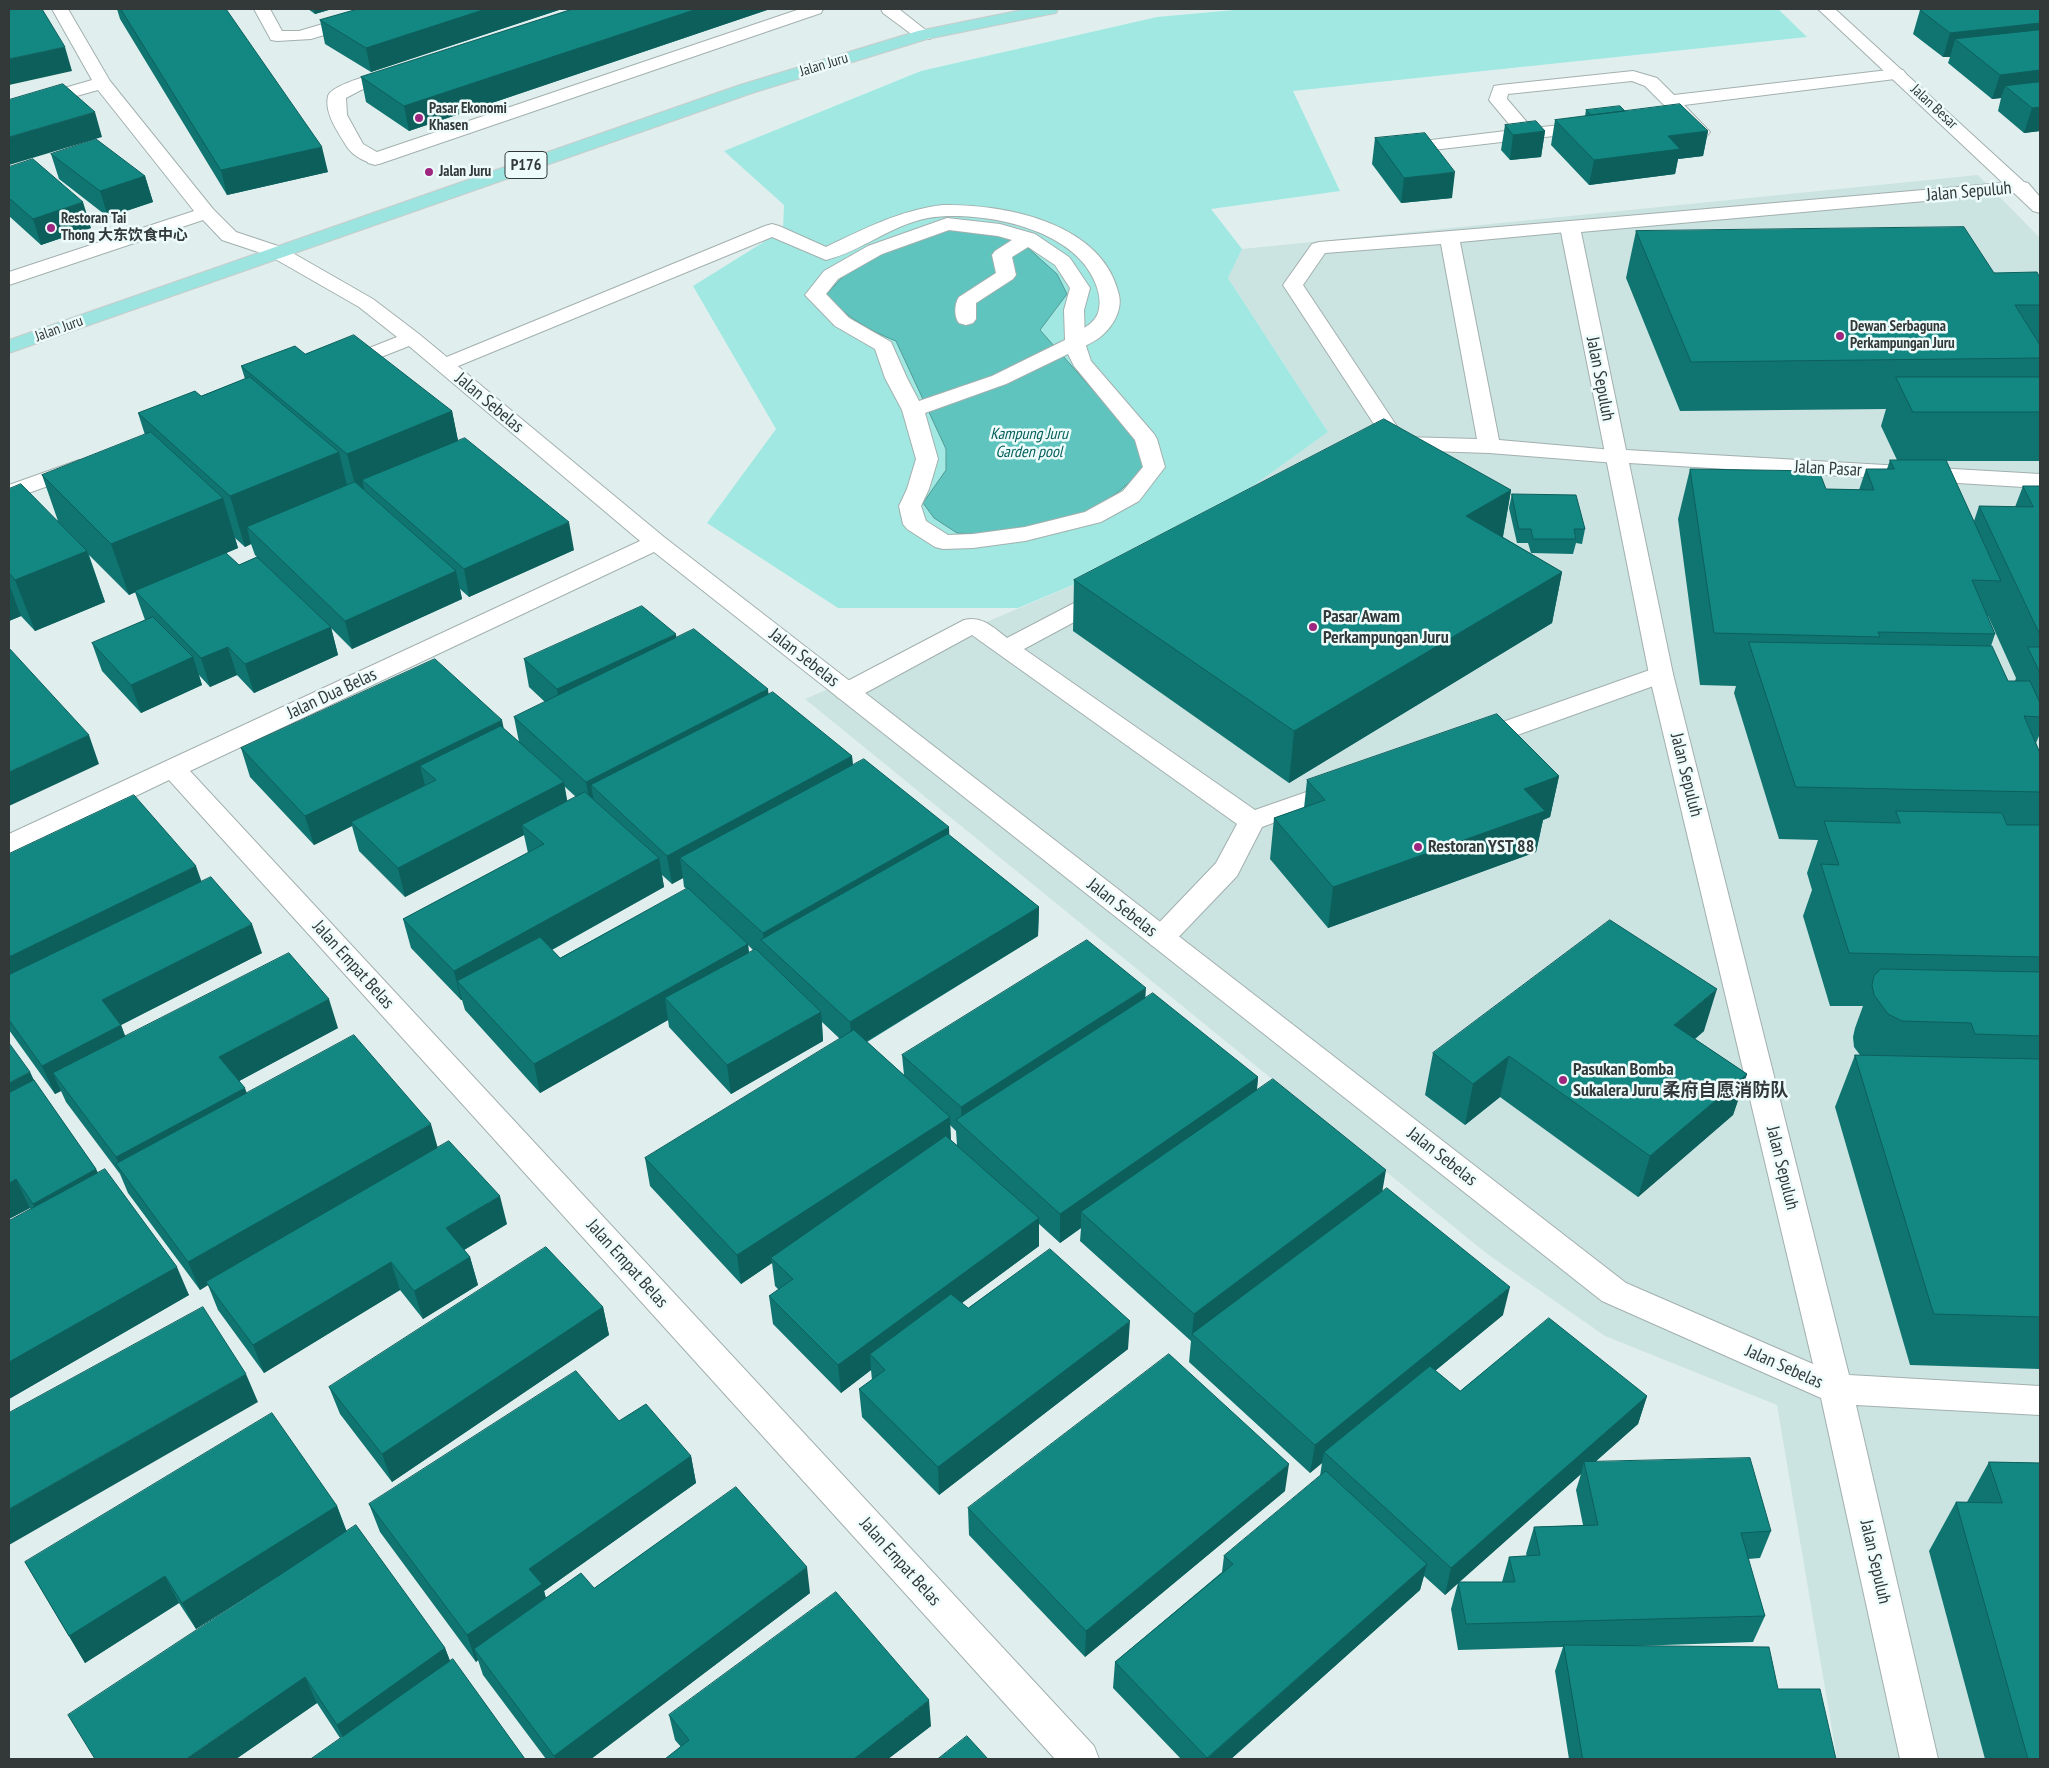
<!DOCTYPE html>
<html>
<head>
<meta charset="utf-8">
<style>
	body { margin:0 }
	#map { position:relative; width:2049px; height:1768px; overflow:hidden; background:#e0efee; font-family:"PT Sans Narrow",sans-serif }
	canvas { display:block }
	.frame { position:absolute; inset:0; border:10px solid #333938; pointer-events:none }
</style>
</head>
<body>
<div id="map">
<canvas width="2049" height="1768"></canvas>
<div class="frame"></div>
</div>
<script>
const context = document.querySelector('canvas').getContext('2d');
context.lineJoin = 'round';
function fillPath(path, color) { context.fillStyle = color; context.fill(path, 'evenodd'); }
function stroke(path, color, width, dash) { context.strokeStyle = color; context.lineWidth = width; context.lineCap = dash ? 'butt' : 'round'; context.setLineDash(dash || []); context.stroke(path); }
function write(font, color, halo, rows, align = 'center') {
  context.font = font + ' "PT Sans Narrow","Noto Sans SC",sans-serif'; context.lineWidth = 5; context.setLineDash([]); context.textBaseline = 'middle'; context.strokeStyle = halo; context.fillStyle = color; for (const [text, x, y, turn = 0] of rows) {
    context.save(); context.translate(x, y); context.rotate((+turn || 0) * Math.PI / 180); context.textAlign = isNaN(turn) ? turn : align; if (halo) context.strokeText(text, 0, 0); context.fillText(text, 0, 0); context.restore();
  }
}
fillPath(new Path2D(`
	M1978,175L2040,238V1759H1837L1777,1405L1605,1336L1486,1253L805,699L1175,542L1328,432L1228,278L1242,249Z`), '#cbe3e1');
fillPath(new Path2D(`
	M1245,9H1778L1807,37L1293,91L1340,191L1211,209L1242,249L1228,278L1328,432L1175,542L1018,608H838L707,523L776,429L693,286L783,230L784,205L724,151L921,71L1157,17Z`), '#a1e8e2');
const water = new Path2D(`
	M946,228L1017,238L1057,274L1067,294L1040,330L1137,440L1144,470L1117,493L1081,516L1003,535L957,533L934,518L923,503L946,470V449L896,341C865,329 850,318 825,296L846,273L893,246Z`);
fillPath(water, '#60c4be');
stroke(water, '#529a96', 1);
const service = new Path2D(`
	M254,9H270L282,31H311L313,35L311,39L277,41L271,40Z
	M396,68L402,69L405,73L402,77L361,90L346,98L347,115L363,144L382,155L384,159L382,163C370,166 354,157 347,147C339,133 324,114 328,96C331,84 384,71 396,68Z
	M1897,69L1903,70L1906,74L1903,78L1684,105L1710,132L1707,136L1701,137L1695,136L1645,86L1632,81L1508,94L1507,99L1532,128L1591,122L1597,123L1600,127L1597,131L1398,154L1392,153L1389,149L1392,145L1398,144L1514,130L1489,100L1494,86L1500,85L1633,71L1657,78L1674,95Z
	M943,205C1006,204 1103,223 1119,295C1123,312 1110,331 1096,340C1086,346 1079,350 1068,347L1065,343C1073,330 1092,329 1098,313C1102,301 1098,287 1092,276C1067,227 978,210 928,218C891,225 862,251 826,260L772,237L451,369L444,371L437,369L433,365L437,361L765,226L772,224L779,226L826,247C864,229 900,210 943,205Z
	M1570,221L1577,223L1580,227L1577,231L1460,242L1499,440L1624,451L1627,456L1624,461L1616,463L1489,453L1401,450L1393,452L1385,450L1382,445L1385,441L1283,285L1312,244L1319,242ZM1441,244L1477,439L1404,437L1303,285L1325,253Z
	M1107,588L1115,590L1119,595L1115,600L1024,649L1255,810L1338,781L1347,784L1351,790L1347,796L1262,827L1237,876L1171,945L1161,948L1151,945L1147,938L1151,931L1216,863L1237,824L972,635L856,698L847,700L838,698L834,692L838,686L964,620C982,615 994,628 1007,638L1099,590Z
	M1661,666L1670,668L1673,674L1670,680L1484,747L1475,749L1466,747L1462,741L1466,735Z`);
const pedestrian = new Path2D(`
	M947,218L1000,224L1035,234L1069,257L1072,261L1090,288L1084,310L1085,343L1091,361L1154,434L1157,439L1165,467L1139,501L1101,522L1025,541L973,548L943,549L935,547L907,529L903,524L899,506L907,489L916,459L902,410L885,378L875,349L835,326L805,295L824,271L868,246ZM949,230L998,236L1012,240L995,251L992,255L996,273L959,297C954,304 954,317 959,323L966,325L973,323L976,319V303L1013,279L1016,275L1012,257L1028,247L1055,265L1070,288L1064,310L1065,340L992,376L919,401L907,378L891,342L849,318L826,294L838,279L882,254ZM1068,354L1074,366L1135,440L1143,467L1123,491L1085,512L1025,527L973,534L948,535L926,521L921,506L929,489L938,459L925,413L1006,384Z`);
const minor = new Path2D(`
	M52,9H68L110,81L213,209L236,232L284,248L373,299L419,334L664,537L1626,1283L1813,1364L1649,674L1560,227L1563,223L1570,221L2003,183L1818,9H1835L2024,182L2028,183L2040,197V213L2033,211L2014,193L1581,232L1626,450L2040,474V488L1629,463L1673,674L1849,1375L2040,1386V1415L1856,1405L1938,1759H1900L1821,1398L1602,1301L654,552L190,771L1094,1746L1099,1759H1055L169,780L19,852L9,854V834L640,541L409,346L348,370L341,372L334,370L330,366L334,362L397,337L359,307L270,256L222,240L203,220L9,285V272L194,211L98,90L9,115V104L92,80Z
	M374,9H399L397,13L311,39H299L297,35L299,31Z
	M800,9H823L821,13L382,163L375,165L368,163L366,159L368,155Z
	M881,9H899L932,35L930,39H918L883,13Z
	M79,460L87,462L90,467L87,472L9,500V485Z`);
const primary = new Path2D(`
	M1027,9H1058L1056,13L1050,14L927,39L752,93L9,353V340L740,85L918,31Z`);
stroke(service, '#a2b0ae', 2);
stroke(pedestrian, '#a2b0ae', 2);
stroke(minor, '#a2b0ae', 2);
stroke(primary, '#cacccb', 2);
fillPath(service, '#fff');
fillPath(pedestrian, '#fff');
fillPath(minor, '#fff');
fillPath(primary, '#9be4e0');
fillPath(new Path2D(`
	M117,9H226L328,172L227,195L120,19Z
	M308,9H332L315,14Z
	M358,9H562L371,72L325,44L320,20Z
	M573,9H770L409,131L366,102L361,77Z
	M2040,9V131L2024,133L1998,111L2001,98L1992,99L1948,63L1950,57H1943L1913,34L1920,10Z
	M1586,110L1625,111L1708,131L1703,156L1678,159L1675,174L1589,185L1551,145L1555,120L1585,116Z
	M1505,125L1545,131L1541,157L1510,160L1501,150Z
	M1375,138L1452,198L1401,203L1372,164Z
	M51,154L145,176L153,202L108,217L59,179Z
	M9,167L91,228L41,245L9,216Z
	M1636,231L2040,278V461H1946L1974,521L1979,506L2015,507L2023,486H2040V736H2039L2036,743L2040,753V1369L1910,1365L1835,1107L1855,1055H1860L1854,1047L1853,1037L1855,1028L1863,1006H1830L1803,916L1812,890L1807,873L1818,840L1779,839L1734,693L1736,686L1700,685L1678,519L1690,469L1826,489L1859,490L1866,469H1887L1890,460H1897L1881,426L1886,409L1680,411L1626,278ZM1988,616L2016,678L2015,681H2008L1991,646L1995,634L1988,617Z
	M305,354L452,411L458,441L574,550L469,597L460,589L462,599L352,649L331,628L338,655L254,693L237,675L210,687L199,675L202,685L141,713L102,671L92,643L145,620L135,592L129,595L89,555L105,602L35,631L21,616L9,621V489L58,521L42,475L145,435L138,413L201,396L245,379L241,366ZM235,538L245,547L251,544L255,555L257,557L239,565L226,553L238,548Z
	M1511,490L1503,537L1562,572L1552,623L1289,783L1073,631L1074,580Z
	M1512,494L1585,529L1582,544L1576,543L1573,554L1531,553L1528,543H1517L1509,508Z
	M676,638L769,695L852,756L853,765L949,835L1039,907L1038,936L867,1042L904,1075L902,1055L1145,998L1258,1077L1257,1090L1383,1191L1503,1315L1435,1371L1460,1391L1647,1396L1638,1424L1595,1462L1771,1531L1760,1558L1748,1559L1765,1616L1753,1642L1634,1646L1778,1689L1836,1759H1569L1555,1671L1563,1647L1458,1650L1451,1609L1458,1583L1445,1595L1424,1576L1420,1590L1231,1759H1181L1113,1688L1115,1662L1222,1572L1224,1556L1320,1476L1322,1463L1310,1473L1189,1362L1191,1341L1080,1241L1081,1228L1060,1243L1039,1224V1246L962,1303L968,1308L1128,1349L939,1495L862,1417L859,1389L872,1380L871,1370L841,1393L773,1324L769,1296L779,1290L775,1286L772,1263L741,1284L650,1186L645,1158L840,1039L822,1022L823,1041L731,1094L669,1027L668,1020L540,1093L465,1010L462,1000H461L411,948L403,919L528,853L524,835L405,897L359,851L352,826L314,845L250,777L241,748L504,729L519,742L514,717L545,702L529,687L524,659ZM564,786L576,797L567,801ZM662,875L672,884L683,878L684,887L687,889L560,958L552,950L664,887ZM748,945L754,951L749,953ZM950,1125L956,1131L957,1145L951,1140ZM1581,1474L1576,1490L1583,1525L1534,1527L1526,1554L1527,1556L1509,1557L1502,1582H1459Z
	M1559,776L1550,817L1543,820L1536,852L1328,928L1270,859L1274,818L1304,808L1307,780Z
	M9,854L202,882L262,953L121,1025L125,1036L338,1028L239,1081L246,1093L437,1148L507,1224L464,1250L470,1257L478,1285L423,1319L400,1290L264,1373L218,1310L208,1285L200,1290L128,1193L120,1174L66,1102L61,1091L55,1094L9,1030Z
	M1704,1031L1695,1039L1747,1074L1733,1115L1638,1197L1500,1097L1465,1125L1425,1095L1433,1053Z
	M30,1072L34,1081L96,1169L98,1173L189,1295L9,1399V1221L31,1209L30,1208L9,1219Z
	M603,1307L609,1335L392,1482L340,1414L329,1387Z
	M619,1421L691,1456L696,1483L544,1591L546,1598L594,1588L810,1593L591,1759H546L483,1675L478,1660L476,1662L380,1532L369,1504Z
	M1989,1462L2040,1463V1759H1985L1929,1551L1956,1502H1967Z
	M1285,1491L1085,1657L969,1535L968,1508Z
	M337,1506L347,1532L445,1648L450,1661L340,1738L317,1703L236,1759L276,1578L196,1629L179,1603L85,1663L25,1562Z
	M669,1715L931,1726L888,1759H665L681,1747L675,1740Z`), '#107571');
fillPath(new Path2D(`
	M314,9H332L315,14Z
	M486,9H562L371,72L366,48Z
	M697,9H770L409,131L404,106Z
	M2040,23V46L1955,39L1950,57H1943L1950,33Z
	M65,47L72,71L9,85V59Z
	M2040,70V94L2005,86L2001,98L1992,99L2000,75Z
	M2040,107V131L2024,133L2032,108Z
	M95,112L102,137L9,165V137Z
	M1545,131L1541,157L1510,160L1513,135Z
	M1708,131L1703,156L1678,159L1675,174L1589,185L1594,160L1668,136Z
	M322,147L328,172L227,195L221,170Z
	M1455,172L1452,198L1401,203L1404,178Z
	M145,176L153,202L108,217L100,191Z
	M83,202L91,228L41,245L33,219Z
	M452,411L462,460L362,480L367,501L360,504L347,454Z
	M339,452L351,502L247,527L251,544L245,547L230,496Z
	M1511,490L1502,541L1466,516Z
	M223,498L238,548L129,595L111,544Z
	M569,522L574,550L469,597L464,569Z
	M87,551L105,602L35,631L15,580Z
	M456,571L462,599L352,649L345,621Z
	M1562,572L1552,623L1289,783L1294,731Z
	M9,584L21,616L9,621Z
	M331,627L338,655L254,693L245,664Z
	M676,634L679,662L562,718L557,689Z
	M228,647L237,675L210,687L201,658Z
	M193,657L202,685L141,713L131,685Z
	M768,689L771,718L591,785L595,808L591,810L586,782Z
	M502,720L508,749L436,780L420,766L426,789L351,822L352,826L314,845L305,816Z
	M89,735L99,764L9,806V772Z
	M852,756L854,785L680,858L683,878L672,884L667,856Z
	M1559,776L1550,817L1543,820L1536,852L1328,928L1333,887L1524,789Z
	M564,782L569,811L522,825L524,835L405,897L398,868Z
	M949,827L950,856L764,943L763,933Z
	M659,858L664,887L470,995L457,981L462,1000H461L454,971Z
	M196,866L206,894L9,992V957Z
	M1039,907L1038,936L852,1050L850,1022Z
	M252,924L262,953L121,1025L132,1054L53,1073L61,1091L55,1094L42,1066L102,1000Z
	M748,944L751,972L665,998L668,1020L540,1093L534,1064Z
	M1146,988L1144,1017L962,1125L961,1107Z
	M1717,989L1704,1031L1662,1066L1674,1025Z
	M329,999L338,1028L230,1086L219,1057Z
	M821,1012L823,1041L731,1094L727,1065Z
	M1509,1056L1500,1097L1465,1125L1473,1084Z
	M30,1072L44,1101L9,1119V1083Z
	M1747,1074L1733,1115L1638,1197L1650,1156Z
	M1258,1077L1255,1106L1081,1212V1228L1060,1243V1214Z
	M245,1088L255,1117L124,1176L116,1157Z
	M950,1117L951,1145L771,1258L772,1263L741,1284L737,1255Z
	M431,1124L439,1152L206,1282L208,1285L200,1290L188,1262Z
	M96,1169L109,1198L47,1232L33,1204Z
	M1386,1170L1381,1199L1192,1334L1194,1314Z
	M16,1179L30,1208L9,1219V1183Z
	M500,1196L507,1224L454,1256L446,1228Z
	M1039,1218V1246L879,1364L870,1354L871,1370L841,1393L838,1365Z
	M470,1257L478,1285L423,1319L414,1291Z
	M391,1262L400,1290L264,1373L253,1345Z
	M177,1267L189,1295L9,1399V1362Z
	M1510,1287L1503,1315L1330,1457L1324,1452L1322,1463L1310,1473L1315,1445Z
	M603,1307L609,1335L392,1482L382,1454Z
	M1130,1321L1128,1349L939,1495L938,1467Z
	M246,1374L258,1402L9,1545V1509Z
	M1647,1396L1638,1424L1586,1470L1584,1462L1581,1474L1445,1595L1451,1568Z
	M691,1456L696,1483L544,1591L549,1610L474,1649L478,1660L476,1662L467,1635L529,1569Z
	M1289,1464L1285,1491L1085,1657L1086,1631Z
	M337,1506L347,1533L196,1629L182,1603Z
	M1427,1564L1420,1590L1231,1759H1207Z
	M807,1567L810,1593L591,1759H556L554,1756Z
	M165,1576L179,1603L85,1663L69,1636Z
	M445,1648L455,1674L349,1750L337,1725Z
	M305,1677L317,1703L236,1759H186Z
	M929,1700L931,1726L888,1759H854Z`), '#0d5f5c');
const building = new Path2D(`
	M9,9H42L65,47L9,59Z
	M121,9H226L322,147L221,170Z
	M358,9H486L366,48L320,20Z
	M573,9H697L404,106L361,77Z
	M1929,9H2040V23L1950,33L1920,10Z
	M2040,30V70L2000,75L1955,39Z
	M2040,82V107L2032,108L2005,86Z
	M63,84L95,112L9,137V100Z
	M1680,104L1708,131L1668,136L1680,149L1594,160L1555,120Z
	M1620,106L1625,111L1591,115L1586,110Z
	M1536,121L1545,131L1513,135L1505,125Z
	M1425,133L1455,172L1404,178L1375,138Z
	M96,139L145,176L100,191L51,154Z
	M33,159L83,202L33,219L9,198V167Z
	M1964,227L1994,273L2037,272L2040,278V305H2015L2040,345V358L1691,362L1636,231Z
	M354,335L452,411L347,454L241,366L295,346L305,354Z
	M250,377L339,452L230,496L138,413L195,391L201,396Z
	M1896,377H2040V412H1913Z
	M1384,419L1511,490L1466,516L1562,572L1294,731L1074,580Z
	M151,432L223,498L111,544L42,475Z
	M465,438L569,522L464,569L362,480Z
	M1890,460H1946L2001,581L1972,580L1995,634L1878,632L1880,637L1714,633L1690,469L1819,471L1826,489L1874,490L1866,469H1894Z
	M355,482L456,571L345,621L247,527Z
	M21,484L87,551L15,580L9,573V489Z
	M2023,486H2040V635L1979,506L2033,507Z
	M1512,494L1576,495L1585,529H1574L1576,539H1533L1531,529H1519Z
	M226,553L239,565L257,557L331,627L245,664L228,647L201,658L135,591Z
	M642,606L676,634L557,689L524,659Z
	M153,617L193,657L131,685L92,643Z
	M694,629L768,689L586,782L514,717Z
	M1749,642L1992,646L2008,681H2030L2040,703V717L2024,716L2040,753V792L1796,787Z
	M2028,647H2040V673Z
	M9,648L89,735L9,772Z
	M435,659L502,720L305,816L241,748Z
	M773,692L852,756L667,856L591,785Z
	M1497,714L1559,776L1524,789L1545,811L1333,887L1274,818L1325,800L1307,780Z
	M501,726L564,782L398,868L351,822L436,780L420,766Z
	M864,759L949,827L763,933L680,858Z
	M585,792L659,858L454,971L403,919L544,844L522,825Z
	M134,795L196,866L9,957V854Z
	M1896,811L2002,813L2007,825H2040V957L1849,953L1821,864L1839,865L1824,821L1900,823Z
	M948,834L1039,907L850,1022L761,940Z
	M211,877L252,924L102,1000L121,1025L42,1066L9,1020V975Z
	M688,888L748,944L534,1064L457,981L540,937L560,958Z
	M1610,920L1717,989L1674,1025L1747,1074L1650,1156L1509,1056L1473,1084L1433,1053Z
	M1087,940L1146,988L961,1107L902,1055Z
	M756,949L821,1012L727,1065L665,998Z
	M289,953L329,999L219,1057L245,1088L116,1157L53,1073Z
	M1881,969L2040,972V1036L1975,1034L1971,1023L1902,1021L1888,1014L1874,995L1872,985L1874,976Z
	M1153,993L1258,1077L1060,1214L956,1120Z
	M854,1030L950,1117L737,1255L645,1158Z
	M354,1035L431,1124L188,1262L116,1164Z
	M9,1043L30,1072L9,1083Z
	M1855,1055L2040,1059V1317L1934,1314Z
	M1273,1079L1386,1170L1194,1314L1081,1212Z
	M34,1080L96,1169L33,1204L16,1179L9,1183V1093Z
	M946,1136L1039,1218L838,1365L769,1296L793,1279L771,1258Z
	M449,1141L500,1196L446,1228L470,1257L414,1291L391,1262L253,1345L206,1282Z
	M105,1169L177,1267L9,1362V1221Z
	M1387,1188L1510,1287L1315,1445L1192,1334Z
	M546,1247L603,1307L382,1454L329,1387Z
	M1050,1249L1130,1321L938,1467L859,1389L885,1370L870,1354L951,1294L968,1308Z
	M203,1307L246,1374L9,1509V1413Z
	M1549,1318L1647,1396L1451,1568L1324,1452L1430,1366L1460,1391Z
	M1169,1354L1289,1464L1086,1631L968,1508Z
	M576,1371L619,1421L646,1404L691,1456L529,1569L542,1584L467,1635L369,1504Z
	M272,1413L337,1506L182,1603L165,1576L69,1636L25,1562Z
	M1750,1458L1771,1531L1741,1533L1765,1616L1466,1624L1458,1582H1515L1509,1557L1540,1555L1534,1527L1598,1525L1584,1462Z
	M1989,1462L2040,1463V1759H2028L1956,1502L2002,1503Z
	M1326,1471L1427,1564L1207,1758L1115,1662L1233,1564L1224,1556Z
	M736,1487L807,1567L554,1756L474,1649L581,1573L594,1588Z
	M356,1525L445,1648L337,1725L305,1677L186,1759H95L68,1715Z
	M836,1592L929,1700L854,1759H665L689,1740L669,1715Z
	M1564,1645L1769,1647L1778,1689H1820L1836,1759H1583Z
	M453,1659L525,1759H311Z
	M967,1736L988,1759H938Z`);
fillPath(building, '#138883');
stroke(building, '#0d5f5c', 1);
for (const [x, y, r, color] of [
	[419,118,5,"#9d267f"],
	[429,172,5,"#9d267f"],
	[51,228,5,"#9d267f"],
	[1840,336,5,"#9d267f"],
	[1313,627,5,"#9d267f"],
	[1418,847,5,"#9d267f"],
	[1563,1080,5,"#9d267f"]
]) { const dot = new Path2D(); dot.arc(x, y, r, 0, 2 * Math.PI); context.fillStyle = color; context.fill(dot); stroke(dot, '#edfcfb', 2); }
write('15px', '#333938', '#edfcfb', [
	["Jalan Juru",824,65,-17],
	["Jalan Besar",1934,107,43],
	["Jalan Juru",59,329,-20]
]);
write('bold 15px', '#333938', '#edfcfb', [
	["Pasar Ekonomi",429,109],
	["Khasen",429,126],
	["Jalan Juru",439,172],
	["Restoran Tai",61,219],
	["Thong 大东饮食中心",61,236],
	["Dewan Serbaguna",1850,327],
	["Perkampungan Juru",1850,344]
], 'left');
for (const [x, y, w] of [
	[526,165,42]
]) { const box = new Path2D(); box.roundRect(x - w / 2, y - 13.5, w, 27, 4); context.fillStyle = '#edfcfb'; context.fill(box); stroke(box, '#333938', 1); }
write('bold 16px', '#333938', null, [
	["P176",526,165]
]);
write('italic 16px', '#07605d', '#edfcfb', [
	["Kampung Juru",1029,434],
	["Garden pool",1029,452]
]);
write('18px', '#333938', '#edfcfb', [
	["Jalan Sepuluh",1969,192,-5],
	["Jalan Sepuluh",1600,379,79],
	["Jalan Sebelas",489,403,40],
	["Jalan Pasar",1828,469,3],
	["Jalan Sebelas",804,658,38],
	["Jalan Dua Belas",332,694,-25],
	["Jalan Sepuluh",1686,775,76],
	["Jalan Sebelas",1122,908,38],
	["Jalan Empat Belas",353,965,48],
	["Jalan Sebelas",1442,1157,38],
	["Jalan Sepuluh",1782,1168,76],
	["Jalan Empat Belas",627,1264,48],
	["Jalan Sebelas",1784,1367,24],
	["Jalan Empat Belas",900,1562,48],
	["Jalan Sepuluh",1875,1562,77]
]);
write('bold 18px', '#333938', '#edfcfb', [
	["Pasar Awam",1323,617],
	["Perkampungan Juru",1323,638],
	["Restoran YST 88",1428,847],
	["Pasukan Bomba",1573,1070],
	["Sukalera Juru 柔府自愿消防队",1573,1091]
], 'left');
</script>
</body>
</html>
